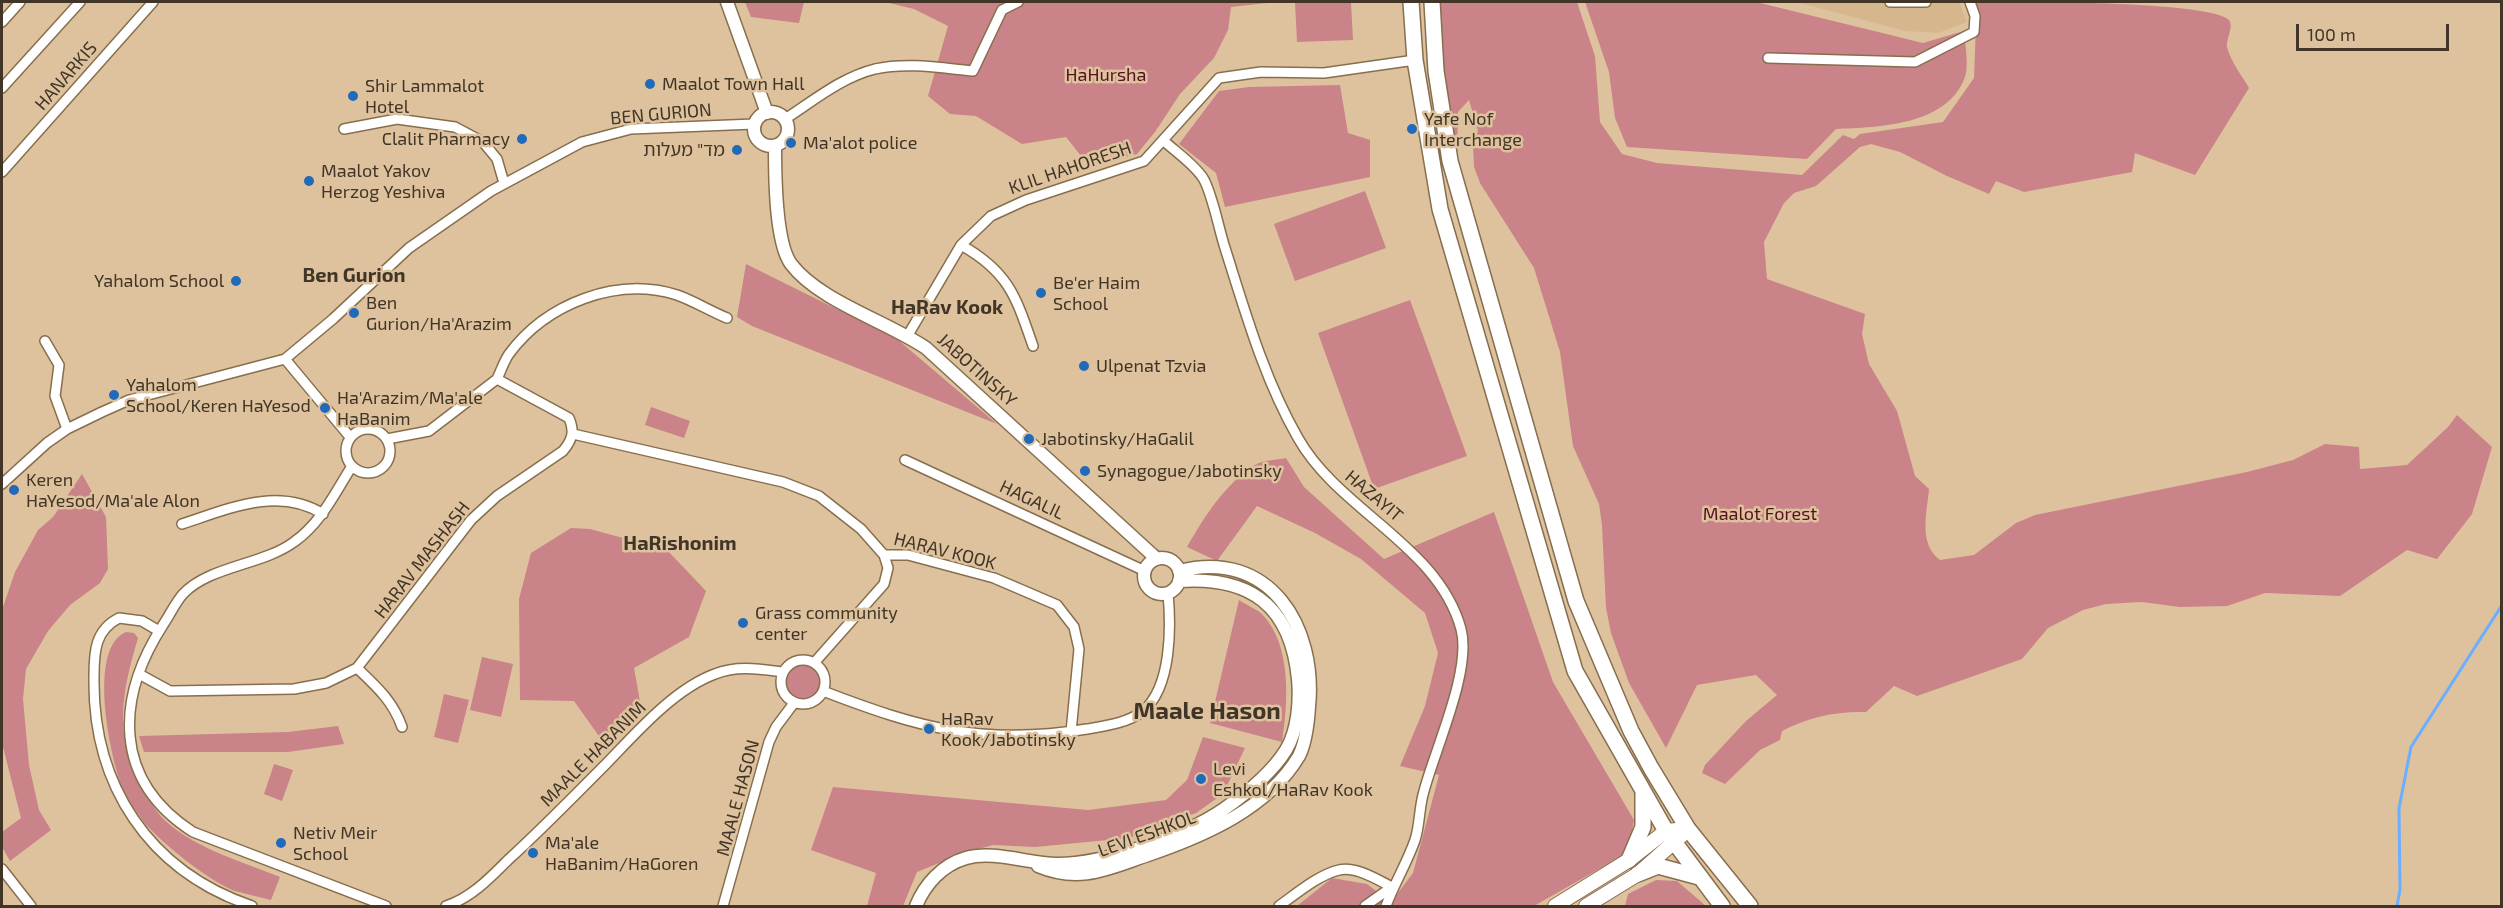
<!DOCTYPE html>
<html>
<head>
<meta charset="utf-8">
<style>
	body { margin:0 }
	#map { position:relative; width:2503px; height:908px; overflow:hidden; background:#dec29e; font-family:"Exo 2",sans-serif }
	canvas { display:block }
	.frame { position:absolute; inset:0; border:3px solid #403526; pointer-events:none }
	.scale { position:absolute; left:2296px; top:24px; width:153px; height:27px; box-sizing:border-box; border:3px solid #403526; border-top:0; padding-left:8px; font-size:18px; line-height:21px; white-space:nowrap; color:#403526; -webkit-text-stroke:4px #dec29e; paint-order:stroke }
</style>
</head>
<body>
<div id="map">
<canvas width="2503" height="908"></canvas>
<div class="frame"></div>
<div class="scale">100 m</div>
</div>
<script>
const context = document.querySelector('canvas').getContext('2d');
context.lineJoin = 'round';
function fillPath(path, color) { context.fillStyle = color; context.fill(path, 'evenodd'); }
function stroke(path, color, width, dash) { context.strokeStyle = color; context.lineWidth = width; context.lineCap = dash ? 'butt' : 'round'; context.setLineDash(dash || []); context.stroke(path); }
function write(font, color, halo, rows, align = 'center') {
  context.font = font + ' "Exo 2","Noto Sans Hebrew",sans-serif'; context.lineWidth = 5; context.setLineDash([]); context.textBaseline = 'middle'; context.strokeStyle = halo; context.fillStyle = color; for (const [text, x, y, turn = 0] of rows) {
    context.save(); context.translate(x, y); context.rotate((+turn || 0) * Math.PI / 180); context.textAlign = isNaN(turn) ? turn : align; if (halo) context.strokeText(text, 0, 0); context.fillText(text, 0, 0); context.restore();
  }
}
fillPath(new Path2D(`
	M1797,2H1959L1967,22L1938,33L1905,31Z`), '#d6b68d');
fillPath(new Path2D(`
	M745,2H804L799,23L751,17Z
	M885,2H1276L1231,7L1228,30L1214,58L1180,94L1155,132L1137,154L1089,166L1066,137L1022,144L976,116L950,114L928,96L948,26L914,9Z
	M1295,2H1351L1353,40L1297,42Z
	M1437,2H1577L1595,56L1600,122L1622,154L1657,163L1802,175L1843,135L1854,139L1860,134L1943,122L1974,78L1976,23L1970,2C2012,2 2208,0 2229,20C2234,27 2226,39 2227,47C2230,60 2242,76 2249,88L2195,175L2135,153L2132,172L2024,192L1996,181L1989,194L1947,176L1900,152L1871,144L1860,147L1816,186L1794,193L1784,203L1764,242L1767,279L1865,314L1862,334L1869,364L1897,411L1915,476L1929,489C1927,513 1918,544 1940,560L1974,555L2016,523L2035,515L2247,472L2293,460L2325,444L2359,447L2360,469L2407,465L2448,427L2457,415L2492,447L2472,514L2437,559L2407,550L2340,596L2265,593L2227,606L2180,607L2142,602L2106,604L2083,610L2048,628L2022,659L1917,696L1894,686L1866,712C1837,711 1808,717 1782,731L1780,740L1760,750L1725,784L1702,773L1705,765L1746,721L1777,695L1756,675L1697,685L1666,748L1629,683L1611,633L1606,608L1602,525L1599,504L1573,446L1560,352L1534,268L1480,183L1474,167L1473,146L1478,131L1469,100L1458,112L1457,162L1437,19Z
	M1585,2H1756L1923,43L1964,31C1965,44 1969,65 1965,77C1947,126 1879,127 1836,129L1807,159L1627,147L1615,118L1609,72Z
	M1340,85L1348,133L1370,140V177L1225,207L1216,173L1179,144L1219,91L1249,87Z
	M1365,191L1386,248L1295,281L1274,224Z
	M746,264L897,339L997,424L752,326L737,317Z
	M1410,300L1467,456L1374,489L1318,333Z
	M651,407L690,421L684,438L645,425Z
	M1286,458L1304,487L1384,559L1494,512L1553,682L1634,820L1630,842L1622,856L1534,906H1297L1332,878L1367,884L1391,902L1413,873L1439,775L1400,766L1425,706L1438,653L1425,613L1361,559L1315,533L1257,506L1217,561L1187,547C1204,517 1225,484 1255,465C1263,460 1277,460 1286,458Z
	M82,474L106,517L108,569L100,583L70,605L48,631L26,669L23,699L29,765L39,810L51,830L10,861L2,847V832L21,818L2,743V610L15,572L38,530L53,517Z
	M571,528L590,529L667,550L706,591L689,637L634,668L641,707L601,739L574,701L520,700L519,599L531,553Z
	M1239,600C1246,605 1257,609 1263,615C1292,647 1288,703 1282,742L1210,723Z
	M126,632L134,633L138,638C121,695 113,738 144,792C151,803 159,816 169,824C200,850 243,862 280,877L271,900C259,897 246,894 235,891C210,882 160,842 144,822C136,811 127,799 122,787C110,756 87,648 126,632Z
	M482,657L513,664L501,717L470,710Z
	M784 682a19 19 0 1 1 38 0a19 19 0 1 1-38 0Z
	M444,694L469,700L458,743L434,737Z
	M338,726L344,744L288,752H144L139,736L288,732Z
	M1203,737L1245,748L1223,794L1196,813L1129,838L1035,847L993,845L964,853L917,872L903,906H867L876,873L811,850L833,787L1088,810L1166,800L1187,780Z
	M274,764L293,770L282,801L264,794Z
	M1656,880L1677,881L1706,906H1625L1628,894Z`), '#ca8389');
stroke(new Path2D(`
	M2397,906L2400,890L2399,808L2411,747L2502,605`), '#6aaeff', 3);
const minor = new Path2D(`
	M1890,2H1926
	M2,22L20,2
	M1768,58L1915,62L1974,32L1975,16L1970,2
	M2,88L80,2
	M785,119C813,101 842,77 875,69C907,62 941,68 973,71L1002,10L1018,2
	M344,129L397,119L455,127L483,142L497,159L504,183
	M1164,141C1176,152 1194,164 1203,178C1212,192 1219,230 1225,248C1245,311 1264,379 1298,438C1339,511 1438,545 1461,629C1472,670 1435,749 1424,791C1419,807 1420,825 1415,840C1407,863 1394,884 1386,906
	M2,172L153,2
	M961,245C1009,272 1016,297 1033,346
	M908,335L961,245L991,216L1026,200L1144,161L1219,78L1261,72L1324,73L1415,60
	M45,341L59,365L55,396L67,429
	M285,359L350,437
	M497,379C501,371 504,361 509,354C546,304 616,276 677,295C694,301 710,311 727,318
	M346 451a22 22 0 1 1 44 0a22 22 0 1 1-44 0Z
	M573,434L783,482L819,496L861,529L884,555L888,568L884,584L814,663
	M905,460L1145,571
	M352,466C335,493 321,523 294,542C263,565 209,566 183,594C175,603 170,615 163,625C116,698 112,780 193,832L386,906
	M2,484L47,443L67,429L102,412L129,400L285,359L333,319L409,248L491,191L582,142L631,129L754,124
	M182,524C228,509 278,486 323,514
	M884,555H908L994,578L1057,605L1074,627L1079,649L1071,732
	M159,631L142,621L119,618C95,630 94,652 94,676C92,785 149,871 252,906
	M781 682a22 22 0 1 1 44 0a22 22 0 1 1-44 0Z
	M357,668C376,686 393,701 402,727
	M139,674L170,691L294,689L326,683L357,668L471,520L497,496L563,451C572,440 575,432 569,418L497,379L429,431L387,439
	M823,691C919,728 983,746 1087,729C1105,726 1128,723 1143,711C1172,687 1171,626 1168,593
	M2,869L31,906
	M446,906C471,898 490,878 508,860C542,829 574,796 606,764C636,733 674,689 715,674C737,665 760,669 783,672
	M723,906L769,742L776,727L794,703
	M1279,906C1296,894 1318,875 1339,870C1356,866 1378,880 1392,887
	M1365,906L1392,887`);
const tertiary = new Path2D(`
	M727,2L767,113
	M754 129a17 17 0 1 1 34 0a17 17 0 1 1-34 0Z
	M775,146C775,174 775,242 791,264C819,301 886,321 926,348L1157,559
	M1144 576a18 18 0 1 1 36 0a18 18 0 1 1-36 0Z
	M1038,866C1081,884 1109,868 1151,854C1206,835 1268,808 1299,756C1306,742 1308,722 1309,707C1317,627 1270,548 1179,571
	M916,906C925,884 942,865 966,858C994,850 1029,864 1057,864C1104,864 1185,836 1224,809C1247,793 1271,774 1286,750C1298,730 1300,701 1298,679C1291,606 1251,576 1179,581`);
const secondary = new Path2D(`
	M1555,906L1629,860L1666,831L1688,829
	M1586,906L1638,874L1682,835`);
const trunk = new Path2D(`
	M1411,2L1415,60L1440,209L1575,671L1666,831L1722,906
	M1432,2L1436,71L1450,161L1576,601L1631,731L1651,768L1688,829L1750,906
	M1629,860L1643,827V794
	M1638,874L1658,866L1699,877`);
stroke(minor, '#876e4d', 12);
stroke(tertiary, '#876e4d', 15);
stroke(secondary, '#876e4d', 16);
stroke(trunk, '#876e4d', 18);
stroke(minor, '#fff', 9);
stroke(tertiary, '#fff', 12);
stroke(secondary, '#fff', 14);
stroke(trunk, '#fff', 15);
for (const [x, y, r, color] of [
	[650,84,6,"#216aba"],
	[353,96,6,"#216aba"],
	[1412,129,6,"#216aba"],
	[522,139,6,"#216aba"],
	[791,143,6,"#216aba"],
	[737,150,6,"#216aba"],
	[309,181,6,"#216aba"],
	[236,281,6,"#216aba"],
	[1041,293,6,"#216aba"],
	[354,313,6,"#216aba"],
	[1084,366,6,"#216aba"],
	[114,395,6,"#216aba"],
	[325,408,6,"#216aba"],
	[1029,439,6,"#216aba"],
	[1085,471,6,"#216aba"],
	[14,490,6,"#216aba"],
	[743,623,6,"#216aba"],
	[929,729,6,"#216aba"],
	[1201,779,6,"#216aba"],
	[281,843,6,"#216aba"],
	[533,853,6,"#216aba"]
]) { const dot = new Path2D(); dot.arc(x, y, r, 0, 2 * Math.PI); context.fillStyle = color; context.fill(dot); stroke(dot, '#dec29e', 2); }
write('18px', '#56101f', '#dec29e', [
	["HaHursha",1106,75],
	["Maalot Forest",1760,514]
]);
write('18px', '#403526', '#dec29e', [
	["HANARKIS",66,76,-49],
	["BEN GURION",661,114,-5],
	["KLIL HAHORESH",1070,168,-19],
	["JABOTINSKY",977,370,42],
	["HAZAYIT",1374,496,40],
	["HAGALIL",1032,500,25],
	["HARAV KOOK",945,551,14],
	["HARAV MASHASH",422,560,-52],
	["MAALE HABANIM",593,754,-45],
	["MAALE HASON",738,798,-75],
	["LEVI ESHKOL",1147,834,-20]
]);
write('18px', '#403526', '#dec29e', [
	["Maalot Town Hall",662,84],
	["Shir Lammalot",365,86],
	["Hotel",365,107],
	["Yafe Nof",1424,119],
	["Interchange",1424,140],
	["Clalit Pharmacy",510,139,"right"],
	["Ma'alot police",803,143],
	["מד\" מעלות",725,150,"right"],
	["Maalot Yakov",321,171],
	["Herzog Yeshiva",321,192],
	["Yahalom School",224,281,"right"],
	["Be'er Haim",1053,283],
	["School",1053,304],
	["Ben",366,303],
	["Gurion/Ha'Arazim",366,324],
	["Ulpenat Tzvia",1096,366],
	["Yahalom",126,385],
	["School/Keren HaYesod",126,406],
	["Ha'Arazim/Ma'ale",337,398],
	["HaBanim",337,419],
	["Jabotinsky/HaGalil",1041,439],
	["Synagogue/Jabotinsky",1097,471],
	["Keren",26,480],
	["HaYesod/Ma'ale Alon",26,501],
	["Grass community",755,613],
	["center",755,634],
	["HaRav",941,719],
	["Kook/Jabotinsky",941,740],
	["Levi",1213,769],
	["Eshkol/HaRav Kook",1213,790],
	["Netiv Meir",293,833],
	["School",293,854],
	["Ma'ale",545,843],
	["HaBanim/HaGoren",545,864]
], 'left');
write('bold 20px', '#403526', '#dec29e', [
	["Ben Gurion",354,275],
	["HaRav Kook",947,307],
	["HaRishonim",680,543]
]);
write('bold 24px', '#403526', '#dec29e', [
	["Maale Hason",1207,711]
]);
</script>
</body>
</html>
